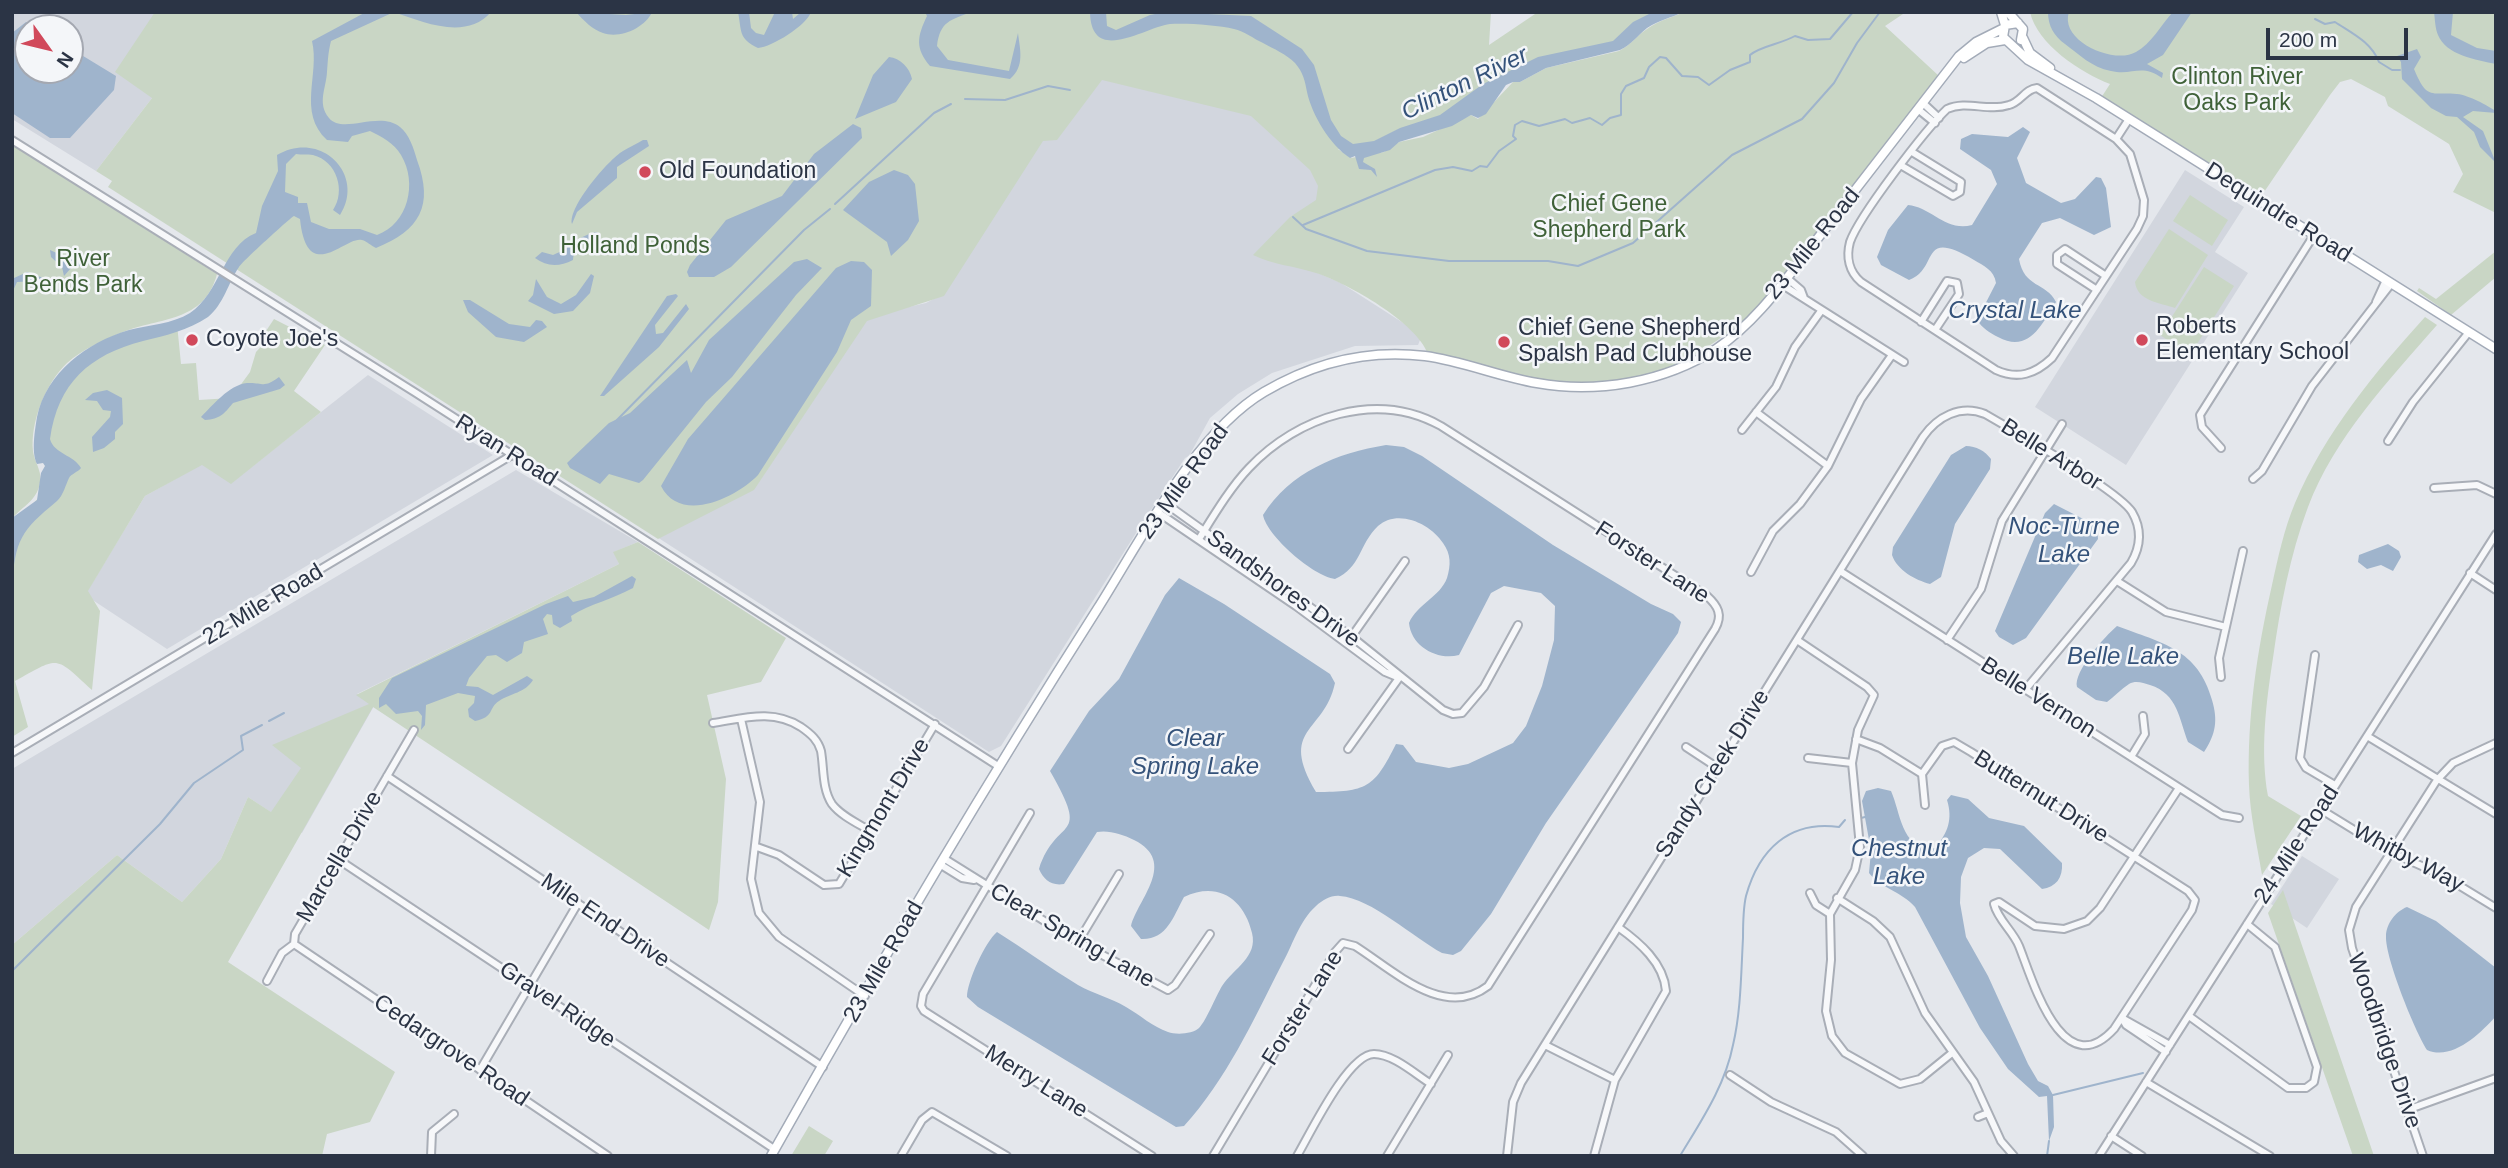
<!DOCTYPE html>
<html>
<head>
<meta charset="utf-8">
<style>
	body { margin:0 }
	#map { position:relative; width:2508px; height:1168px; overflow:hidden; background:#e4e7ec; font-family:Arial,sans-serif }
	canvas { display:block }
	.frame { position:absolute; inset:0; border:14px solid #2b3445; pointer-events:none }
	.north { position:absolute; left:14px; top:14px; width:70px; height:70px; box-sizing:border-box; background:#f4f6f9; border:2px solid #a4a8b1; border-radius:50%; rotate:124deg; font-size:19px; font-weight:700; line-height:28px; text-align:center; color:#2b3445 }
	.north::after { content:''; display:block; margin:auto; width:24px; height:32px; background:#d1495b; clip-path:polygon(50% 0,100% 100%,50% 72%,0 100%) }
	.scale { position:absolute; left:2266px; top:28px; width:142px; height:32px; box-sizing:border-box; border:4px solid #2b3445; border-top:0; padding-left:9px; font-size:21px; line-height:24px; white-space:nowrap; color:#2b3445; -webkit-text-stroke:5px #f4f6f9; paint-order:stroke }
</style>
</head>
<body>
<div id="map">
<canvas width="2508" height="1168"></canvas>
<div class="frame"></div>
<div class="north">N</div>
<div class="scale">200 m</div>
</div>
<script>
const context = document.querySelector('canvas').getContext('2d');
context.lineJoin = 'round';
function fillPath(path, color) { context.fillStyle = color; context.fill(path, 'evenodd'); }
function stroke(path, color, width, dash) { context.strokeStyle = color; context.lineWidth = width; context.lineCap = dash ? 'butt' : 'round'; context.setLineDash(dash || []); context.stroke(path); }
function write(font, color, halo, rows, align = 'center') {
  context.font = font + ' Arial,sans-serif'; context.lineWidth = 5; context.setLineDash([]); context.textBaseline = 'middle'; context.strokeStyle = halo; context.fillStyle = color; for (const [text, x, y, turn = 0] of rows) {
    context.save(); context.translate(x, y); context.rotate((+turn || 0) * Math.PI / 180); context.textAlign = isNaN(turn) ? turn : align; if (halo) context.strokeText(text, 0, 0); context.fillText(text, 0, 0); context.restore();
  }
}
fillPath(new Path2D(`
	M12,12H155L152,98L96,171L12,119ZM28,28H70V70H28Z
	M1194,68L1363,191L1309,269L1341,283L1422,335L1418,345L1355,346L1272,373L1238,394L1210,418L1189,456L1185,458L1136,533L1001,746L989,752L657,537L758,483L865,321L882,313L926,303L943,294L1032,153L1093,73Z
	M2185,170L2244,207L2215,252L2248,273L2126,465L2035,407Z
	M368,375L493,455L167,649L85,595L145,496L202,464L231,483Z
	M516,470L638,542L614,552L619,564L357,694L374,706L302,833L248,797L221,859L182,902L117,855L12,945V769Z
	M2302,856L2339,879L2307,928L2271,904Z`), '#d2d6de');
fillPath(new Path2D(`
	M155,12H1491L1489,45L1538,12H1672L1623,41L1513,74L1451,119L1372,147L1338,149L1351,158L1384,152L1399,142L1423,137L1471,115L1478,119L1513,82H1520L1546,68L1619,51C1631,45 1636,36 1647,29C1659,20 1671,18 1684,12H1906L1885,26L1939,76L1771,295C1704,361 1634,397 1537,381C1500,375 1464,363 1428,354C1416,322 1349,284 1316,273C1295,266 1273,265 1253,255L1290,217L1316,200L1318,186L1310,170L1251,116L1102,80L1057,140L1043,141L944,296L867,321L754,490L658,539L108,187L112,181L96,171L152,98L115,72Z
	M2030,12H2496V213L2453,192L2463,174L2449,144L2388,106L2385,97L2351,79L2340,82L2330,95L2260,198L2099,101L2110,84C2081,73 2037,44 2030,12Z
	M12,144L217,274C204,323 160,317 123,332C106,339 81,350 67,363C46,383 30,422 33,451C35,465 44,472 39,487C34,503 21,507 12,519Z
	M2190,195L2228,220L2212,246L2173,221Z
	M2169,229L2208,255L2175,308C2160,303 2137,301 2135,282Z
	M2496,251V277L2451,315L2417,291L2419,288L2436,299Z
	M2204,267L2234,286L2190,355L2160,335Z
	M2425,317L2437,325C2389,380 2334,438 2308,507C2290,555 2280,608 2273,658C2266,703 2260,752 2268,796L2301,816L2262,875C2257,845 2250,815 2249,785C2247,717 2257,651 2272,585C2278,558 2284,529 2295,503C2324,434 2375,372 2425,317Z
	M274,319L325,345L294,391L321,412L231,484L202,465L145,496L88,591L100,611L92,690C54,655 60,656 15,681L28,727L12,737V526L46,490L45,419L66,374L114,343L177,324L181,364L196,363L199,400L231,398L250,372L256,352L269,338L266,331Z
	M638,542L786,638L761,682L707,695L726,779L718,902L709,930L373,707L228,962L395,1072L370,1122L327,1134L322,1156H12V945L117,855L182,902L221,859L248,797L271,812L301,768L272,745L369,704L356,695L619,564L613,552Z
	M2283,890L2374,1156H2353L2268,913Z
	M809,1126L833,1141L824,1156H791Z`), '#c9d6c5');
fillPath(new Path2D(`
	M366,12H491C466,41 423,22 394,12L331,41C328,53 328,60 327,72C326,89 317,103 329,118C343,135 379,110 400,127C409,134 414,149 417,160C434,206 420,230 376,248C371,246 367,241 362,240C346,235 307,287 300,219L294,216C290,218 242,262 239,267C228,283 224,304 208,317C189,330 164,336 143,341C89,355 58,383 50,439C54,454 74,455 81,468C78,472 71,474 69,478C66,484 63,496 57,501C21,531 15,539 12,588V518L37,500L41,473L45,466L43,463L37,464C31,452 35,430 37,417C46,373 87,342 129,330C149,325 172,324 190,313C220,293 223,246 256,233L262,206L278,171L277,155C321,129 366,175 340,215L333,210C346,191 337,161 313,155C307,154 302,155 296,154L286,164L285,192L298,197V203H307L311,222L329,229H360L377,235C408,224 418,183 401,155C394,143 382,137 370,131L352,136L348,142L327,140C297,112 320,75 312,41Z
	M576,12L626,15L652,12C645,28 620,39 603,33C593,30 583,20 576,12Z
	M738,12H749L751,28L756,33L764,35L775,12H792L793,19L800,13L811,12C807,25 772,47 758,48C738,38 742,32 738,12Z
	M925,12H971C951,20 940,21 937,46L948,60L1009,71L1018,33C1020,50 1025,66 1010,79L930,66C915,48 917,37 927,16Z
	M1090,12H1106L1107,26L1116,30L1150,15L1165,12L1251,16L1302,49L1314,65L1331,120L1341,136L1353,144L1374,141L1400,128L1440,115L1483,84L1538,57L1613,41L1633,22L1653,12H1683C1671,18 1659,20 1647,28C1637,36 1632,44 1620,50L1546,68L1520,82H1513L1506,85L1486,114L1478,118L1471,115L1452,126L1399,142L1390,150L1364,158L1363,162L1375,169L1377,177L1371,170L1359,169L1355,156L1350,158C1330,145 1312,115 1307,92C1305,81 1303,72 1295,63C1286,54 1274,49 1263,43C1254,39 1244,31 1234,29C1218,25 1187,23 1170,24C1145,27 1091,66 1090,12Z
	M2069,12C2059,41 2114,65 2136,52C2151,44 2161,25 2173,12H2192L2163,55L2147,64L2163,73L2162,78C2141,63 2133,76 2111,71C2091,67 2080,55 2065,44C2054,36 2048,26 2048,12Z
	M2434,12H2453L2451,35L2477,48L2496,51V64C2476,60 2446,55 2438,35C2435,28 2435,19 2434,12Z
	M26,22L36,28H28V70H70V48L116,76L114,90L70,138H50L12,113V33Z
	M2417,49L2421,57L2414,69C2427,100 2430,92 2457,94C2469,95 2488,106 2496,111V113L2473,111L2463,117L2483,131L2496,163L2480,147L2474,132L2457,117L2446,116L2431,108L2402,79L2401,62L2397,56Z
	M889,57C900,58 910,68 912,79L896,102L855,119L873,75Z
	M853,124L861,128L862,138L731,267L714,277H689L687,272L690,265L726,220L782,196L814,154Z
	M2023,127L2030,132L2017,158L2026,183L2061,203L2075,199L2096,177L2101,178L2106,188L2111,227L2094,235L2060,218L2042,223L2019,259C2024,288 2046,282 2056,302C2042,324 2029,354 1998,337C1990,333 1982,328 1977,320L1996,283C1994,270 1984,266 1974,260C1918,227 1940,269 1909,280L1881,265L1877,257L1888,230L1908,205C1931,207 1946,232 1972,225L1997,184L1991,170L1960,149L1961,139L1972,134L2008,137Z
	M643,140H647L649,146L617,167V178L577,212L572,224C568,207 608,160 623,151C629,147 637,144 643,140Z
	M894,170L908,175L915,184L919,221L908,240L891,256L887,242L843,210L869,182Z
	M597,232L599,237C587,244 574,244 573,260C559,267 547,267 535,258L542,252L553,255C571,248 578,235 597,232Z
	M50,250L83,265L71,268L64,276L62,267L51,257Z
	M807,259L822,268L796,295L732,377L706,402L643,480L639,483L609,474L600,484L570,468L567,463L609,423L630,413L687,360L691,373L709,340L794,262Z
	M851,261L864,262L872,270L871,306L851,320L837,352L758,475C737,497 681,525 661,486L688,439L836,268Z
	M27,272L46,279L66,296L39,281L17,282L12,293V279Z
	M591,274L594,276L590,293L573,311L554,314L528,301L533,295L536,279L547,297L561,304L576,295Z
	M676,294L678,296L655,325L656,334L663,333L686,304L689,309L659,347L604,396H600L667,296Z
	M463,300H470L509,324L530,327L536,320L542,321L547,327L524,342L496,337L468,312Z
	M279,377L285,385L280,389L233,403C224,414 220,419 205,420L201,417C212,406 229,385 247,383C263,382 263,389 279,377Z
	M107,390L122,398L123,424L115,432V439L104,448L93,452L92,437L110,417L111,411L103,410L97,401L85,400L93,393Z
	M1386,445L1404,447L1422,456L1553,545L1651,604L1673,614L1681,622L1678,633L1546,823L1491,914L1461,951L1453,955L1442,953C1414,938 1371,898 1340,896C1331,895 1323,900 1316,906C1299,921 1292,947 1281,966C1253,1021 1226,1080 1184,1126L1176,1127L978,1007L967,997C967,982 985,942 997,932C1024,949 1050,968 1078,985C1094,994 1111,998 1126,1007C1140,1015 1153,1027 1168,1032C1176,1035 1193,1034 1199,1028C1206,1021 1216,996 1222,986C1234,968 1258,957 1252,933C1244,899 1218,881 1184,897C1173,917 1167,940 1141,939L1131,926C1138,899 1178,862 1134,840C1122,834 1109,830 1097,832L1064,884C1051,886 1044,880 1039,869C1057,814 1092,844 1050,771L1089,711L1119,679L1165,595L1179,578L1224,604L1330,674L1335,683C1324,734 1278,727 1316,792C1367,792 1374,788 1396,744L1403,745L1416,762L1449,768L1468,764L1513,743L1526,726L1542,686L1554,640L1555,606L1541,593L1504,586L1491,593L1459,655C1437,661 1411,646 1409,623C1417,604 1440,597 1447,578C1451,565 1451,554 1443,543C1431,524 1398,508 1378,526C1359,544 1361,568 1335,579C1313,576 1267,536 1263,515C1290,472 1337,453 1386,445Z
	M1966,446C1976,446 1985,451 1991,459L1990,469L1955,524L1941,577L1930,584C1915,580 1897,570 1892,555L1893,547L1951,455Z
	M2054,504L2097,526L2098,539L2026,638L2013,645L1999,637L1995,631L2045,513Z
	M2388,544L2399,551L2401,557L2393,571L2381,565L2367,569L2358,562L2359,555Z
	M632,576L636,579L633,588C611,600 592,603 571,616L572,621L560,628L553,624L552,615L547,614L543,619L548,634L524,642L522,653L507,662L496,655L487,656L469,678L466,686L478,687L493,695L527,676L533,680C525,693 511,693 499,701C488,708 495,717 475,721L469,717L468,709L474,703L475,696L458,693L426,705L425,725L421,730L422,716L418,711L396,714L386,704L379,708V698L392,678L546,604L568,596L573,602L594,597Z
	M2117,626C2162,643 2198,649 2212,700C2218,720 2216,734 2204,752L2188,742C2179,719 2178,694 2150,685C2143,683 2136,680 2129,684C2121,689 2114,697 2107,702L2096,700L2077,687C2073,672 2105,636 2117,626Z
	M1878,788L1891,791C1901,813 1901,851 1935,848C1948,833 1953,819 1947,800L1951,795L1968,799L1989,818L2024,826L2062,863C2063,878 2056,887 2042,889L2000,849L1984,848L1968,858L1961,877L1960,903L1966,937L1988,976L2028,1064L2038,1081L2048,1086L2053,1095L2054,1127L2049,1141L2047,1096L2039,1097L2008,1069L1980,1028L1915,907C1902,892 1881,888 1869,873L1871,851L1862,801L1866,791Z
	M2407,907L2436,921L2496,968V1016C2480,1034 2452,1061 2427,1050C2415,1031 2385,958 2386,936C2386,924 2396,911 2407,907Z`), '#9fb4cc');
stroke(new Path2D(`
	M2315,19L2325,24L2335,22C2353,34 2371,42 2379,62L2392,70H2400
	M965,99L1005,100L1048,86L1070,90
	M835,204L934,113L951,104
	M1293,217L1306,229L1367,251L1449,261H1548L1578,266L1633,243L1732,155L1802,119L1834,83L1857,43L1880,12
	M1303,225L1435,170L1453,167L1472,171L1480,166L1487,167L1499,151L1516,139L1513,136L1515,125L1522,121L1539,126L1565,119L1572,123L1590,118L1602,125L1610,118L1621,115V94L1626,86L1644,78L1649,67L1660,57L1666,58L1682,76L1698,77L1709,85L1730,70L1750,62V55C1760,46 1781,44 1795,36L1808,40L1830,39L1853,12
	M615,422L804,230L830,209
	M269,721L284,713
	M1861,818L1865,817
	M12,971L160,824L194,783L243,750L241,736L262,725
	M2053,1095L2143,1073
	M1680,1156C1701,1121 1725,1086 1733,1045C1741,1011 1741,974 1743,938C1743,925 1743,909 1746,896C1759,849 1790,820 1839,827L1845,820
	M2047,1156L2049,1141`), '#9fb4cc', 2);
const minor = new Path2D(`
	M2037,88L2116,139L2130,154L2144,200L2143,216L2137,229L2052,358C2035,374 2018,380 1996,370L1861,282C1849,272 1846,257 1850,242C1859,216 1925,130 1947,109C1967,100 1988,112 2009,105C2021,102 2025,89 2037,88Z
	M1924,104L1939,118
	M1919,110L1935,123
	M2116,139L2129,119
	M12,140L416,393L998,766
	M1902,166L1953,196L1960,192L1961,182L1912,152
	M1787,278L1801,290L1804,298
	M1781,284L1904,362
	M2097,290L2057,264V255L2065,249L2106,276
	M2376,302L2386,280
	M1921,322L1947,281L1957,283L1959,294L1935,330
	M1756,412L1828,466
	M1742,430L1776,387L1795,347L1821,311
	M2388,441L2413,402L2469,332
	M2221,448L2202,427L2200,415L2314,235
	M2253,479L2262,471L2312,386L2391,284
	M2434,488L2477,485L2496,494
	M1165,503L1352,637L1443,710L1453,714L1462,713L1484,687L1518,625
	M1159,513L1296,606L1385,672L1397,677
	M1199,539C1214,515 1230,488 1249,468C1298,416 1377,390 1441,426L1707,596C1718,606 1723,615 1715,629L1488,986C1444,1020 1393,970 1355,946L1343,943L1335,952L1213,1156
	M1840,571L2222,815L2239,818
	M1751,572L1773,531L1800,504L1828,466L1861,399L1892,355
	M2470,573L2496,590
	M2117,581L2166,612L2226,627
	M1350,639L1405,561
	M1797,640L1867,687L1874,695L1858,730L1852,763L1860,847L1855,870L1830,914L1831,960L1826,1011L1832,1036L1845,1053L1900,1084L1920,1079L1952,1053
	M1947,640L1981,589L2002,521L2062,424
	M2315,655L2300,758L2306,768L2335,785
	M2221,677L2219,658L2243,551
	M741,719L760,802L751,879L759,913L779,937L865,996
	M713,723C745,718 773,709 801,727C811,734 818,740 821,751C824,768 822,789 832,804C841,816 859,824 872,832
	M2367,736L2496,814
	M1856,739L1880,748L1922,774
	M1686,747L1718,768
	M1348,749L1399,678
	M12,753L512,455
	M2131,757L2145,734L2143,716
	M1808,758L1852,763
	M387,776L823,1067
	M1925,805L1922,774L1942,746L1954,742L1971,752L2188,891L2195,900L2192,910L2114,1029C2062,1086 2032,978 2019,946C2013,931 1998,920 1994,904L1999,902L2035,926L2064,929L2087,921L2100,908L2179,788
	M2320,809L2390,852L2442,875L2496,908
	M1030,813L923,994L921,1006L924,1011L1152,1156
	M757,847L779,855L824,885L839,884L935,724
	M945,859L1078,942L1168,990L1175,985L1210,934
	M339,860L774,1149
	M941,865L962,878L974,880
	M1810,893L1816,905L1830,914
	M1837,898L1873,921L1890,937L1925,1013L1974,1082L2001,1141L2014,1156
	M1078,942L1119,874
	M294,944L608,1156
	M294,944L295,934L414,730
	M267,981L282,953L294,944
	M2189,1016L2288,1088H2306L2314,1082L2317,1067L2275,947L2247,924
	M1545,1045L1615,1080
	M2166,1052L2126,1025L2122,1018L2170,1045
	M480,1070L578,903
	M1730,1075L1771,1102L1836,1132L1863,1156
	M2146,1082L2270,1156
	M2407,1110L2496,1078
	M1978,1117L1988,1113
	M2111,1136L2142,1156
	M431,1156L432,1132L454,1114
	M901,1156L922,1120L932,1112L1007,1156
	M1297,1156C1310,1134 1348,1054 1374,1054C1393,1054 1415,1074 1431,1084
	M1387,1156L1448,1055
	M1507,1156L1513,1102L1521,1083L1923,437C1937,417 1960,404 1985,414C2011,429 2119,491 2132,512C2142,529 2141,546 2131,563L2025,690
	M1594,1156L1615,1080L1666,991C1664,963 1639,942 1618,927
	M2099,1156L2496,534
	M2423,1156L2352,948L2349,930L2356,907L2437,780L2453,763L2496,743`);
const major = new Path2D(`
	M2001,12L2005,25
	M2008,12L2023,29L2021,40
	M2018,23L2005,25L2003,37L2028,60L2096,98L2496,349
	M2023,38L2030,53L2050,68
	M1964,58L1987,43L2005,40
	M771,1156C875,971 984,787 1098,608C1141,540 1195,433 1264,392C1313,363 1368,349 1425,356C1463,361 1500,377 1537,383C1597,394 1665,382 1716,349C1758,321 1787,277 1818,238C1865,178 1912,116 1959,56L1976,42L2004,28`);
stroke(minor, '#a9aeb7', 10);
stroke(major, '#a3abb8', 11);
stroke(minor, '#f7f8fa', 6);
stroke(major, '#fff', 8);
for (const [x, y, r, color] of [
	[645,172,7,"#d1495b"],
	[192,340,7,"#d1495b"],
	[2142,340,7,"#d1495b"],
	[1504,342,7,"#d1495b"]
]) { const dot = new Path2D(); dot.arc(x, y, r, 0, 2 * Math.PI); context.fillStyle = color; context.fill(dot); stroke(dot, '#f4f6f9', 2.5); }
write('23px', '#3f6138', '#f4f6f9', [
	["Clinton River",2237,78],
	["Oaks Park",2237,104],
	["Chief Gene",1609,205],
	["Shepherd Park",1609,231],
	["Holland Ponds",635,247],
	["River",83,260],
	["Bends Park",83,286]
]);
write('23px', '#2b3445', '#f4f6f9', [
	["Old Foundation",659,172],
	["Roberts",2156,327],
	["Elementary School",2156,353],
	["Chief Gene Shepherd",1518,329],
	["Spalsh Pad Clubhouse",1518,355],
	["Coyote Joe's",206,340]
], 'left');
write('23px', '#2b3445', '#f4f6f9', [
	["Dequindre Road",2278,213,32],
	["23 Mile Road",1813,244,-51],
	["Ryan Road",506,451,32],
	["Belle Arbor",2051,455,32],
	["23 Mile Road",1184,482,-54],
	["Forster Lane",1652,563,33],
	["Sandshores Drive",1283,589,36],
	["22 Mile Road",263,605,-31],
	["Belle Vernon",2038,698,32],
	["Sandy Creek Drive",1713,774,-58],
	["Butternut Drive",2041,797,32],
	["Kingmont Drive",884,808,-59],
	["24 Mile Road",2297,845,-57],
	["Marcella Drive",340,857,-60],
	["Whitby Way",2408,858,28],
	["Mile End Drive",605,921,34],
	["Clear Spring Lane",1072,936,30],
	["23 Mile Road",884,962,-60],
	["Gravel Ridge",557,1005,34],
	["Forster Lane",1303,1008,-58],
	["Woodbridge Drive",2384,1041,71],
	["Cedargrove Road",451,1051,34],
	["Merry Lane",1036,1082,32]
]);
write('italic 24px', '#34527a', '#f4f6f9', [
	["Clinton River",1465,84,-26],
	["Crystal Lake",2015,311],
	["Noc-Turne",2064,527],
	["Lake",2064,555],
	["Belle Lake",2123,657],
	["Clear",1195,739],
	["Spring Lake",1195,767],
	["Chestnut",1899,849],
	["Lake",1899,877]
]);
</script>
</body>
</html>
